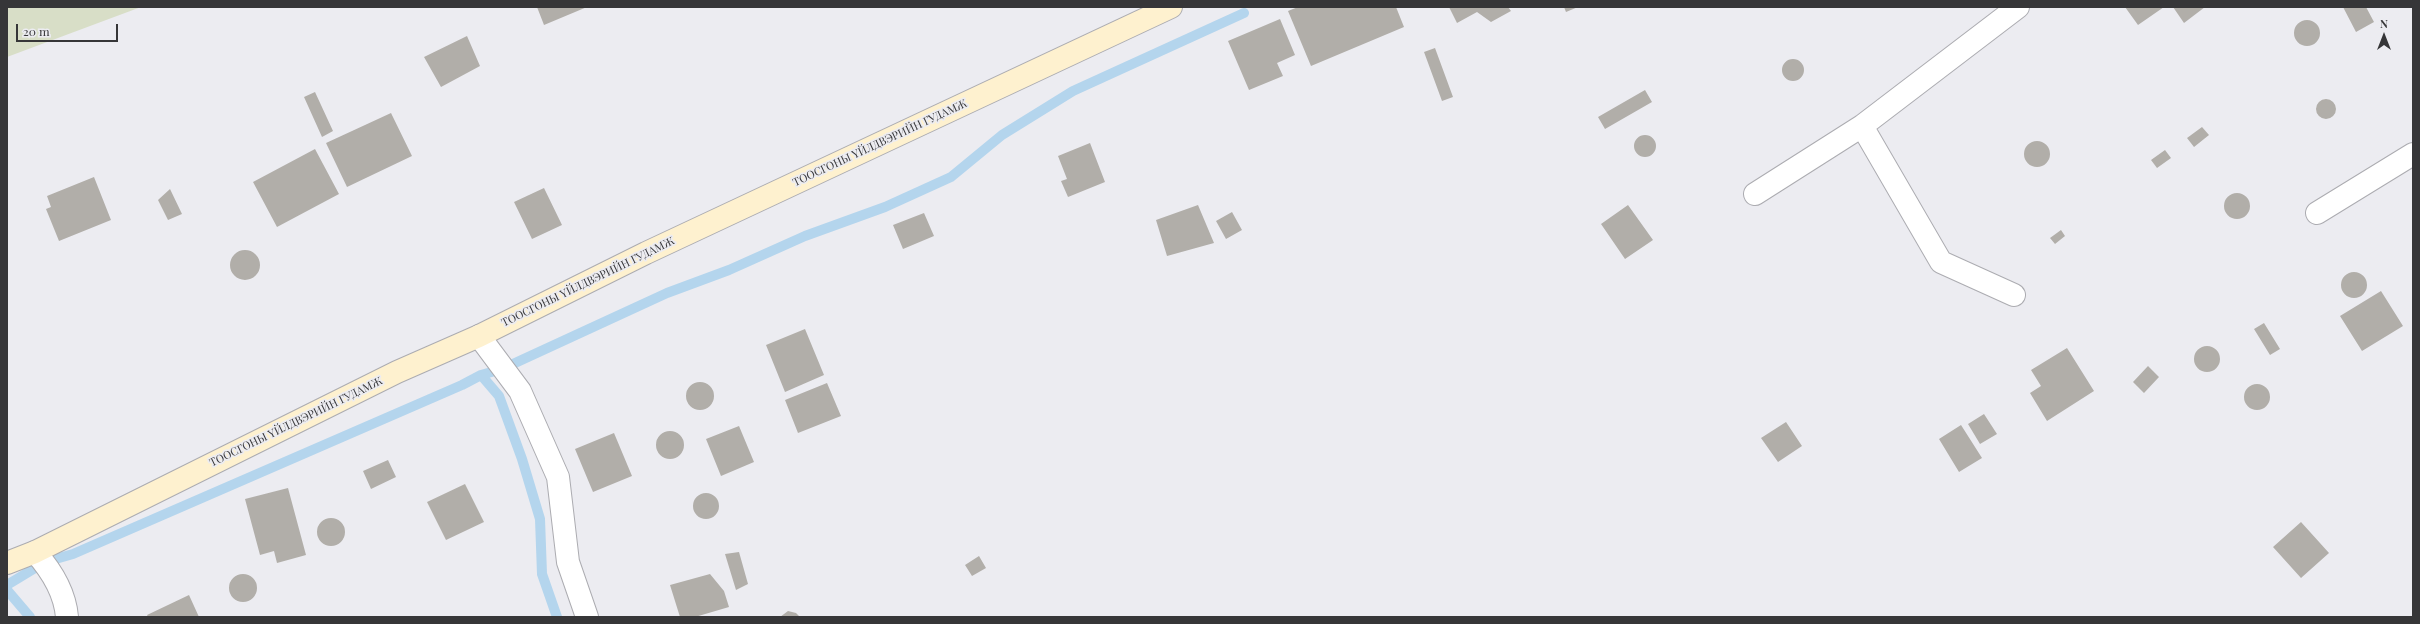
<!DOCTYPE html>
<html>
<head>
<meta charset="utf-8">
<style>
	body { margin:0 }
	#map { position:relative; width:2420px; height:624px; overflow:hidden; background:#ececf1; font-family:"Playfair Display",serif }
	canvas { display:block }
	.frame { position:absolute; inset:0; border:8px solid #363638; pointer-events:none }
	.north { position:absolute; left:2364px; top:16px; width:40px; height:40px; -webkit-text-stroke:3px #ececf1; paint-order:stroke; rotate:0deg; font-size:11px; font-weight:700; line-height:16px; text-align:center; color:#363638 }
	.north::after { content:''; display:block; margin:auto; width:14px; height:18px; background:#363638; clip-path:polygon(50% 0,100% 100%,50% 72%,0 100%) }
	.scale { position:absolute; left:16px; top:24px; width:102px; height:18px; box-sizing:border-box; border:2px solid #363638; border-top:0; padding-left:5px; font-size:12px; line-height:14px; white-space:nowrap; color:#363638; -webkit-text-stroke:3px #ececf1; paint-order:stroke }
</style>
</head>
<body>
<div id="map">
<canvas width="2420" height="624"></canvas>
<div class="frame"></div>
<div class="north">N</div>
<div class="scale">20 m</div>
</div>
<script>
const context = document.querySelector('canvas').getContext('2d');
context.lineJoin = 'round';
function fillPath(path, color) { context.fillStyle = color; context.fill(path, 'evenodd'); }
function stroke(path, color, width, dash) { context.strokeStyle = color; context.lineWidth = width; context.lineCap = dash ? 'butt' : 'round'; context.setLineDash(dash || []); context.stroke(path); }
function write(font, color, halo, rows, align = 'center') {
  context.font = font + ' "Playfair Display",serif'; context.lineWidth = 3.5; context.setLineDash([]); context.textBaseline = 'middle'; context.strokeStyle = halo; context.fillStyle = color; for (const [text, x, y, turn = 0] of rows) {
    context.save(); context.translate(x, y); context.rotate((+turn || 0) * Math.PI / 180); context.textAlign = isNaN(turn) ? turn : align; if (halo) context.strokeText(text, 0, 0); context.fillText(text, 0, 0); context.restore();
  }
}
fillPath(new Path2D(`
	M7,7H141L7,57Z`), '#d8dec7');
stroke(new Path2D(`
	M481,375L499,396L522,459L540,519L542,574L557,617
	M7,585L45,562L73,554L462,385L481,375L502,369L667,293L729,270L805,236L885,207L951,177L1002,135L1073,91L1244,13
	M7,590L30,617`), '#b4d5ed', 10);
fillPath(new Path2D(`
	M537,7H587L544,25Z
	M1298,7H1396L1404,27L1311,66L1288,11Z
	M1449,7H1508L1511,11L1491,22L1477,12L1457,23Z
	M1564,7H1578L1566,12Z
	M2125,7H2164L2138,25Z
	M2173,7H2205L2184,23Z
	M2343,7H2366L2374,22L2356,32Z
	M1280,19L1295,55L1277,63L1283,76L1249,90L1228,41Z
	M2294 33a13 13 0 1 1 26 0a13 13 0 1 1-26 0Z
	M467,36L480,66L441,87L424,57Z
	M1435,48L1453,97L1442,101L1424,52Z
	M1782 70a11 11 0 1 1 22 0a11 11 0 1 1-22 0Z
	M1645,90L1652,102L1605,129L1598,117Z
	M315,92L333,131L322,137L304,97Z
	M2316 109a10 10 0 1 1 20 0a10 10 0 1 1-20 0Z
	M391,113L412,156L347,187L326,143Z
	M2202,127L2209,135L2194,147L2187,138Z
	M1634 146a11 11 0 1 1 22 0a11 11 0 1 1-22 0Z
	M2024 154a13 13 0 1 1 26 0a13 13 0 1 1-26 0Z
	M1090,143L1105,182L1068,197L1061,181L1067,179L1058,156Z
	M315,149L339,194L277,227L253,182Z
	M2165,150L2171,158L2157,168L2151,160Z
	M94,177L111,220L59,241L46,209L51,207L47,196Z
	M544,188L562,225L532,239L514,202Z
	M170,189L182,214L168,220L158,200Z
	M2224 206a13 13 0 1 1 26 0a13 13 0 1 1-26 0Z
	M1198,205L1214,243L1167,256L1156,220Z
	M1628,205L1653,240L1625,259L1601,224Z
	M1232,212L1242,230L1226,239L1216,221Z
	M924,213L934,236L903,249L893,225Z
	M2061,230L2065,236L2055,244L2050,238Z
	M230 265a15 15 0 1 1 30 0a15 15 0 1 1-30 0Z
	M2341 285a13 13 0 1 1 26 0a13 13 0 1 1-26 0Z
	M2381,291L2403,326L2362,351L2340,316Z
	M2264,323L2280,349L2270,355L2254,329Z
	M805,329L824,375L785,392L766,345Z
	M2194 359a13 13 0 1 1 26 0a13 13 0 1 1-26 0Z
	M2067,348L2094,391L2047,421L2030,393L2041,386L2031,370Z
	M2148,366L2159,377L2144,393L2133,382Z
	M686 396a14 14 0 1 1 28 0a14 14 0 1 1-28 0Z
	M827,383L841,416L798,433L785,400Z
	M2244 397a13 13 0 1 1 26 0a13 13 0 1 1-26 0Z
	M1984,414L1997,434L1980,444L1968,424Z
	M1786,422L1802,446L1778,462L1761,438Z
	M1961,425L1982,458L1959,472L1939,439Z
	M739,426L754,462L721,476L706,439Z
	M656 445a14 14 0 1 1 28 0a14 14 0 1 1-28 0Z
	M614,433L632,476L593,492L575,449Z
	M388,460L396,477L371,489L363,471Z
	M465,484L484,522L446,540L427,502Z
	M288,488L306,555L277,563L274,551L260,555L245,499Z
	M693 506a13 13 0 1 1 26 0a13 13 0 1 1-26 0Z
	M317 532a14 14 0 1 1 28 0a14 14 0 1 1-28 0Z
	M2301,522L2329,553L2301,578L2273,547Z
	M739,552L748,584L736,590L725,554Z
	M979,556L986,568L972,576L965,565Z
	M710,574L724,591L729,607L695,617H680L670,585Z
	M229 588a14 14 0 1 1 28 0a14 14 0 1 1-28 0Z
	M189,595L199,617H148L147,615Z
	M788,611L796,613L800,617H780Z`), '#b1aea9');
const street = new Path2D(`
	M1862,126L1941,262L2014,295
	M1755,194L1862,126L2018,7
	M2317,213L2413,154
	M479,336L520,391L558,477L568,562L587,617
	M35,552C51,570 65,593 67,617`);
const secondary = new Path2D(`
	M7,563L35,552L397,372L479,336L646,253L1171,7`);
stroke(street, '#acacb1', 24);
stroke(secondary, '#acacb1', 24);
stroke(street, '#fff', 22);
stroke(secondary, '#fef1cf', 22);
write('11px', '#363638', '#ececf1', [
	["ТООСГОНЫ ҮЙЛДВЭРИЙН ГУДАМЖ",880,143,-25],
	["ТООСГОНЫ ҮЙЛДВЭРИЙН ГУДАМЖ",588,282,-26],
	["ТООСГОНЫ ҮЙЛДВЭРИЙН ГУДАМЖ",296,422,-26]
]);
</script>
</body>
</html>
